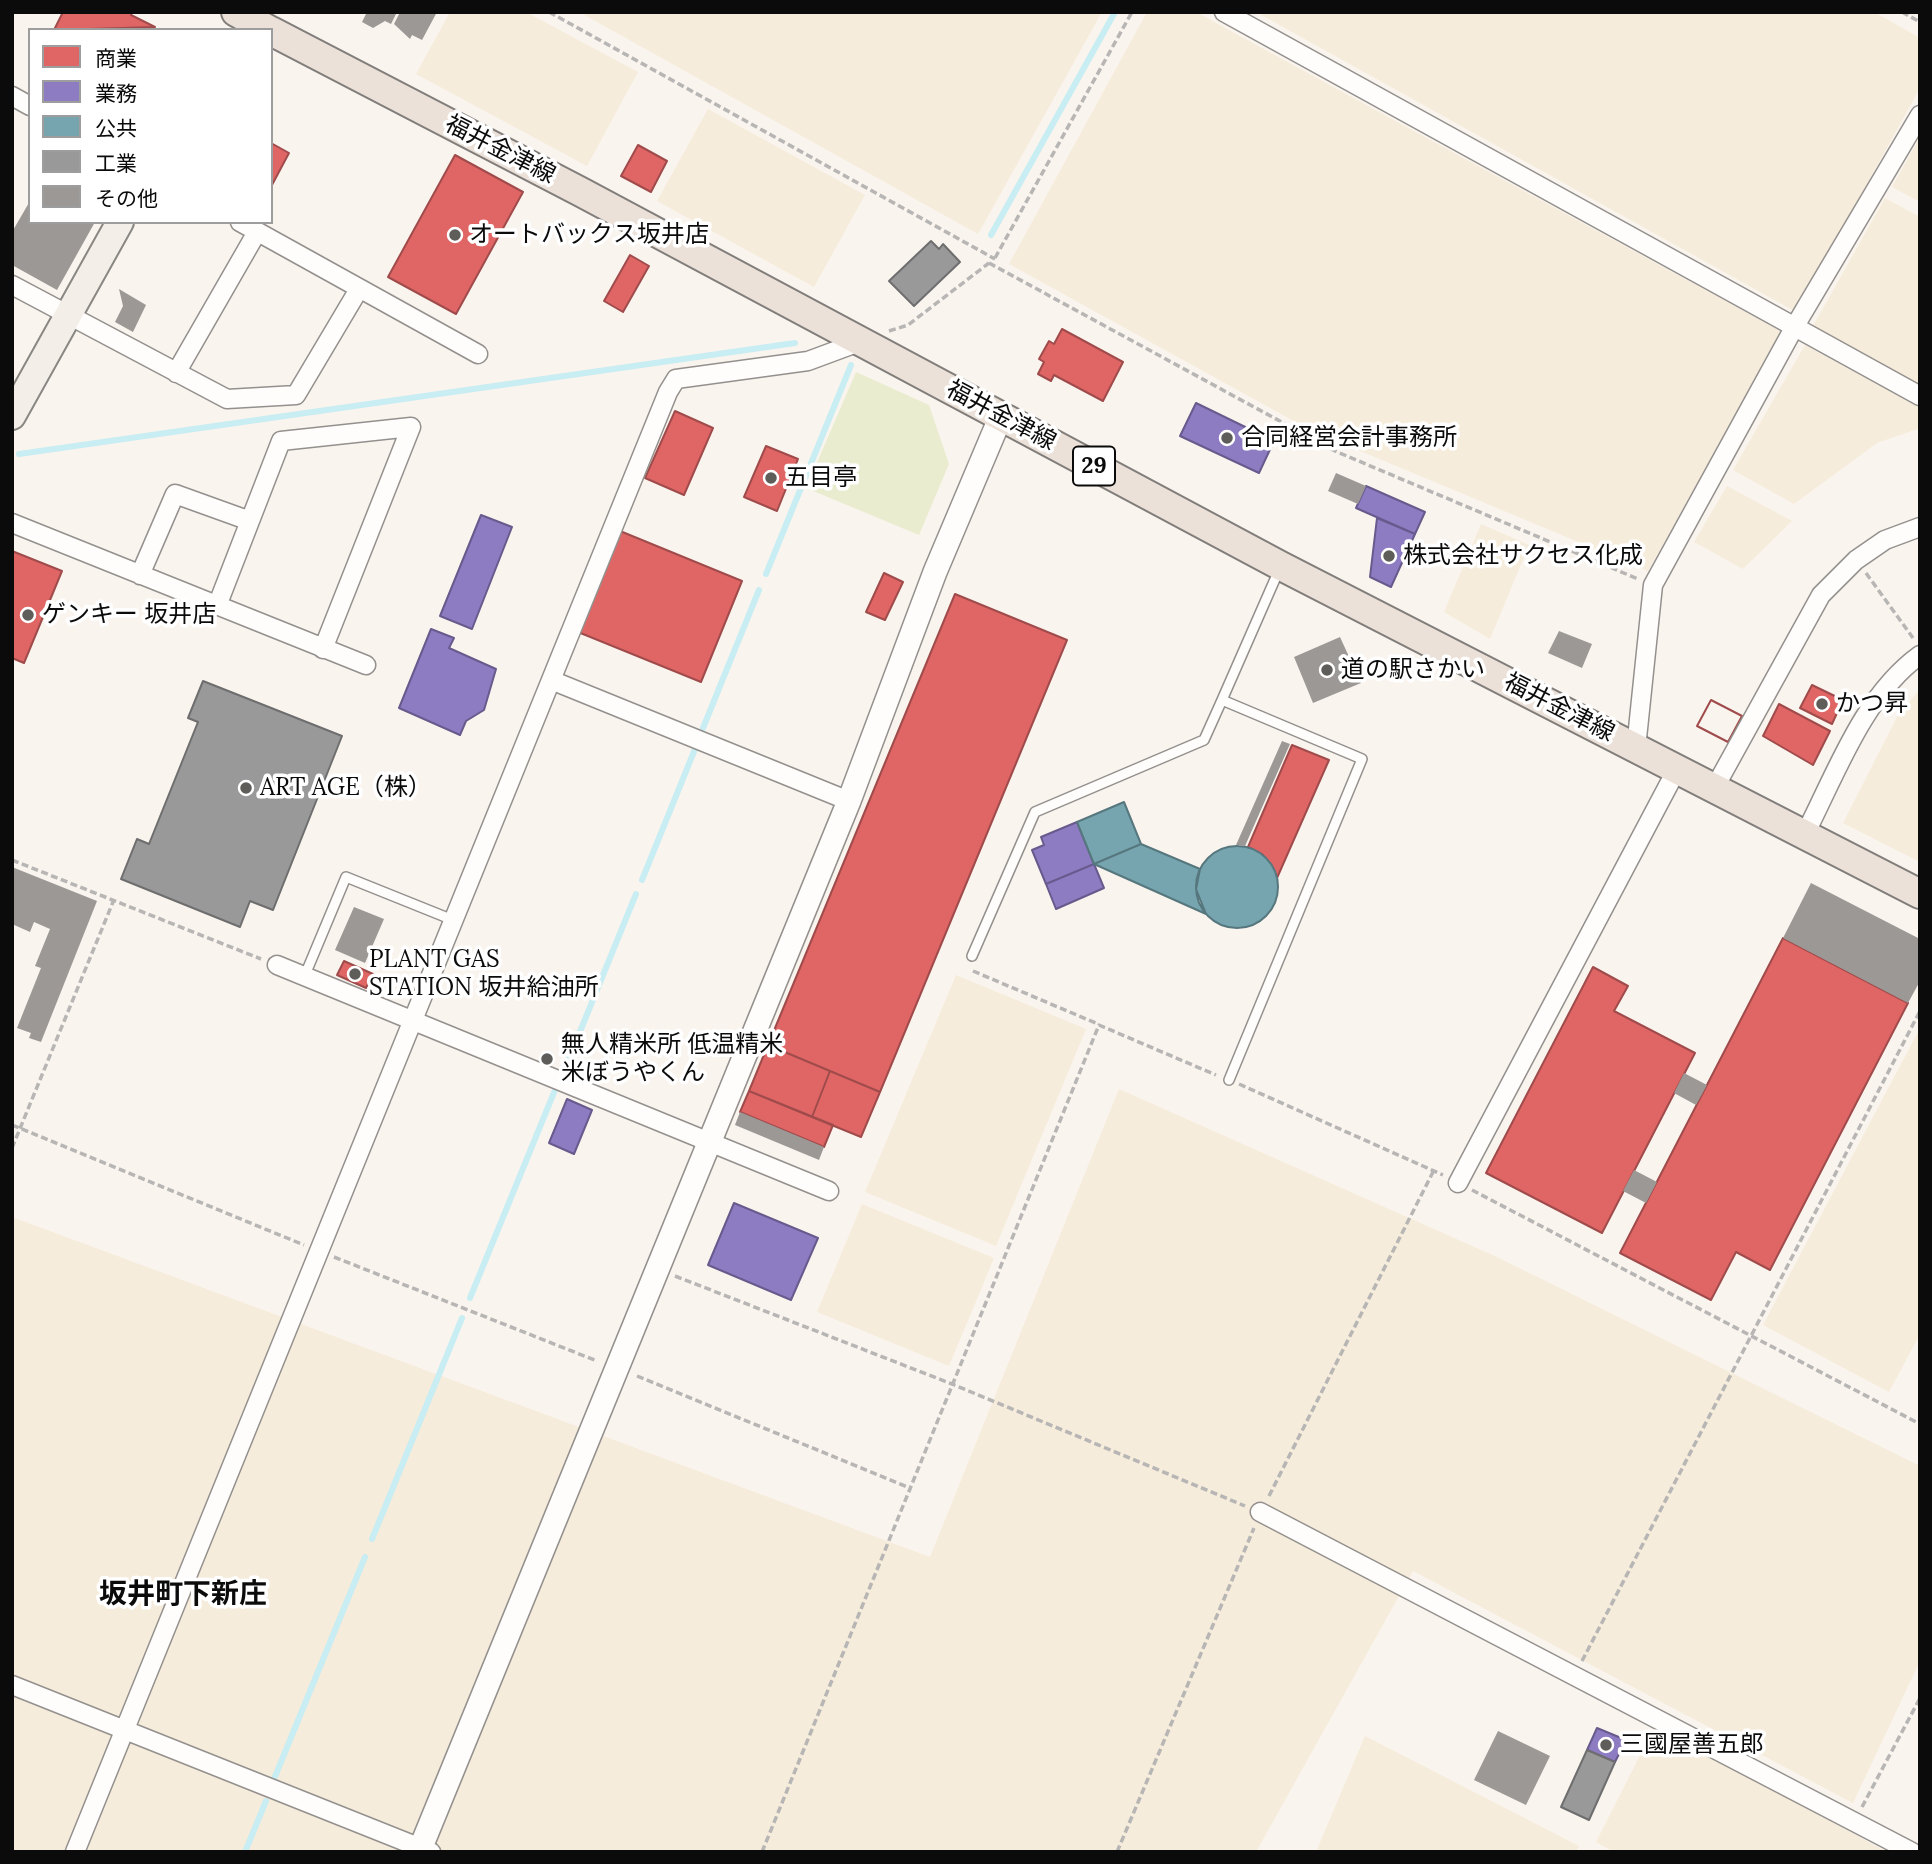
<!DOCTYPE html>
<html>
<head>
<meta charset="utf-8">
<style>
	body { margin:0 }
	#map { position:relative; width:1932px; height:1864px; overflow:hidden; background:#faf4ee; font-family:Lora,"Noto Sans JP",serif }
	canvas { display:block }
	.frame { position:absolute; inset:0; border:14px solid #0b0b0b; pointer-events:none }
	.legend { position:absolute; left:28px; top:28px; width:245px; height:196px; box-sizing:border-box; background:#fff; border:2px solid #9d9d9d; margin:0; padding:9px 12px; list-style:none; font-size:21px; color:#0b0b0b }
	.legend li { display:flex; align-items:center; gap:14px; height:35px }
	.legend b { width:35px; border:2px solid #9d9d9d }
</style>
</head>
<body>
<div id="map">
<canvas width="1932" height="1864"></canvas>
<div class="frame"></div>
<ul class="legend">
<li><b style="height:19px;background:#e06666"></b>商業</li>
<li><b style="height:19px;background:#8e7cc3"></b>業務</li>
<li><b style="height:19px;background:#76a5af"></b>公共</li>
<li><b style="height:19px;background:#999"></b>工業</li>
<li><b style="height:19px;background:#9c9895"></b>その他</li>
</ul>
</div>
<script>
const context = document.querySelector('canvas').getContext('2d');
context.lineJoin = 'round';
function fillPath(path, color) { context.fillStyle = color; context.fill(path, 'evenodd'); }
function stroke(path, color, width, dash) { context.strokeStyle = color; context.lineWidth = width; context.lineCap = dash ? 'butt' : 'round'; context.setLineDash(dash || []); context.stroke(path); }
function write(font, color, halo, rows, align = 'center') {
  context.font = font + ' Lora,"Noto Sans JP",serif'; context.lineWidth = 7; context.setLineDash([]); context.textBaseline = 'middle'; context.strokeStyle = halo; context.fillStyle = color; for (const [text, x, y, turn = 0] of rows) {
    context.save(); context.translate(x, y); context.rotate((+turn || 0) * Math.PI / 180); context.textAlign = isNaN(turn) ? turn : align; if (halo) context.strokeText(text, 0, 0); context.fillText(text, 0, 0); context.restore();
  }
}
fillPath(new Path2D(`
	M450,12H526L638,72L587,166L416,74Z
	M579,12H1102L978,234Z
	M1147,12H1196L1782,332L1648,571L1310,430L1009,264Z
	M1256,12H1874L1920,38V88L1796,312Z
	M708,109L865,195L814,287L657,201Z
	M1920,137V202L1892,187Z
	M1885,198L1920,217V387L1813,326Z
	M1805,345L1920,408V428L1877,443L1794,504L1733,470Z
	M1727,486L1792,521L1743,569L1694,542Z
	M1481,524L1529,545L1490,639L1444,612Z
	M1920,689V862L1843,823L1898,715Z
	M956,975L1086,1029L996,1246L865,1192Z
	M1920,1028V1334L1889,1392L1763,1325Z
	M1119,1089L1497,1257L1920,1466V1661L1853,1803L1413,1571L1256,1852H12V1217L930,1557Z
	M862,1204L994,1258L949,1366L817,1312Z
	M1655,1726L1887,1852H1614L1596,1842Z
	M1365,1736L1579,1846L1576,1852H1316Z`), '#f6ecdb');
fillPath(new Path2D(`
	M856,372L929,405L949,464L919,535L806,488Z`), '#e9eccf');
const shops = new Path2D(`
	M63,12H132L131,15L155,27L54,30Z
	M271,143L289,153L272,185L271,184Z
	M638,145L667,161L651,192L621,176Z
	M455,155L523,192L456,314L388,277Z
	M630,255L649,266L623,312L604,301Z
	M1062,329L1123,362L1103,401L1054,375L1051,381L1038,374L1044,362L1039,359L1049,341L1054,344Z
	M675,411L713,428L684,495L645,478Z
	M766,446L798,459L777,511L744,497Z
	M620,531L742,581L701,682L578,632Z
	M12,551L62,571L24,663L12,658Z
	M884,573L903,582L885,620L866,612Z
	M955,594L1067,640L880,1092L768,1045Z
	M1812,685L1843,700L1832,724L1800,708Z
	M1711,700L1742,716L1728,742L1697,726Z
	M1711,700L1742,716L1728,742L1697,726Z
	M1779,704L1830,731L1813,765L1763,736Z
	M1292,745L1329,760L1277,878L1263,855L1248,847Z
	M1783,938L1908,1003L1770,1270L1736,1252L1711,1300L1620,1253Z
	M344,961L373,974L366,988L337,975Z
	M1593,967L1628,986L1614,1011L1695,1053L1602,1233L1486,1173Z
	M768,1045L830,1071L812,1117L749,1091Z
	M830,1071L880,1092L861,1137L812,1117Z
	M749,1091L833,1125L824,1147L740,1112Z`);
fillPath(shops, '#e06666');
stroke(shops, '#a04b4b', 2);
const offices = new Path2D(`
	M1196,403L1274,441L1259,473L1180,436Z
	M1366,486L1425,512L1415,534L1356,508Z
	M481,515L512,527L472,629L440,616Z
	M1377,518L1415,534L1391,587L1370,577Z
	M431,629L454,638L449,648L496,669L484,710L466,721L460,735L399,708Z
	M1077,822L1094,864L1046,884L1032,850L1044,845L1041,837Z
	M1094,864L1104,888L1056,909L1046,884Z
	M567,1099L592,1110L574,1154L549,1143Z
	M734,1203L818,1238L791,1300L708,1265Z
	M1597,1728L1626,1740L1615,1762L1587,1750Z`);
fillPath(offices, '#8e7cc3');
stroke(offices, '#675a8c', 2);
const public = new Path2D(`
	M1124,802L1141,844L1094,864L1077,822Z
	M1141,844L1200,869L1196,889L1206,914L1094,864Z
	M1196 887a41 41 0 1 1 82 0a41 41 0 1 1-82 0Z`);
fillPath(public, '#76a5af');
stroke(public, '#56777e', 2);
const industry = new Path2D(`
	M931,241L939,249L943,244L960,262L914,306L889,281Z
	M203,681L342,736L273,910L250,901L240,927L121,879L137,839L149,844L198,722L188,718Z
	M1587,1750L1615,1762L1589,1820L1561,1807Z`);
fillPath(industry, '#999');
stroke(industry, '#6e6e6e', 2);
stroke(new Path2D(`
	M991,235L1115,12
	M19,454L795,343
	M766,574L851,365
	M703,728L759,590
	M642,880L695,749
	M566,1066L636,894
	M470,1298L555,1090
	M372,1539L462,1318
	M274,1779L365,1557
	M245,1852L266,1801`), '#c8edf2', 6);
fillPath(new Path2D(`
	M367,12H397L391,24L385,21L373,28L362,22Z
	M400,12H437L422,40L412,35L410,39L394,24Z
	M30,201V222H95L57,290L12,265V232Z
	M119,289L146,305L133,332L115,322L123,306Z
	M1336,473L1366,486L1358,504L1328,491Z
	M1559,631L1592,644L1582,668L1548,653Z
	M1340,637L1361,683L1313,703L1294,657Z
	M1282,741L1290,744L1245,846L1236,845Z
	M12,867L97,901L41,1042L29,1038L31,1033L17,1028L41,968L35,966L50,929L34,922L30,932L12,924Z
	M1811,883L1920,939V981L1908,1003L1783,938Z
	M354,907L384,919L365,963L335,950Z
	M1684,1073L1707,1085L1696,1105L1674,1093Z
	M740,1112L824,1147L819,1160L735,1125Z
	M1634,1170L1657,1182L1646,1203L1623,1191Z
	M1498,1731L1550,1756L1526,1805L1474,1780Z`), '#9c9895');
const service = new Path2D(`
	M972,956L1035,812L1204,740L1222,700
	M305,975L346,877L453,920
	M1229,1080L1362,759L1222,700L1279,570`);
const minor = new Path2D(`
	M1224,12L1920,396
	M12,96L30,106
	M240,222L478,354
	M12,285L227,399L296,395L359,289
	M176,373L257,232
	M12,523L366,665
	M140,575L175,494L250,521
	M217,606L281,441L411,427L323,649
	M551,680L849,801
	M1636,748L1653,585L1795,326L1920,115
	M1715,787L1821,595L1856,560L1885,540L1920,527
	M1805,834C1836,774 1863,696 1920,655
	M277,965L829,1191
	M1458,1183L1677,769
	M1260,1512L1912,1852
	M12,1685L431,1852
	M75,1852L668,392L676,379L808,361L862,341`);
const tertiary = new Path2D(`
	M421,1847L849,801L935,572L1001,416`);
const secondary = new Path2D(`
	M12,416L120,222`);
const primary = new Path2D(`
	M236,12L269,30
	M271,31L581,192L1281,566L1920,894`);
stroke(service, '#93908d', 12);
stroke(minor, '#93908d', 21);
stroke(tertiary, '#93908d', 26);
stroke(secondary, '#898784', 30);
stroke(primary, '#807d7a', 32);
stroke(new Path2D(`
	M549,12L995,259
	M1902,12L1920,22
	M995,258L1132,12
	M989,263L1335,451L1638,579
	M889,331L908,325L989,263
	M1866,573L1913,638
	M12,860L261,959
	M973,971L1098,1024
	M1239,1084L1443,1175
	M12,1125L304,1245
	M12,1148L113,902
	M1472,1190L1920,1424
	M334,1257L597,1361
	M675,1276L952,1384L1245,1506
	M637,1376L910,1488
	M1269,1496L1434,1170
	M1582,1661L1920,1011
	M1862,1807L1920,1698
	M762,1852L1099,1025L1216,1075
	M1117,1852L1254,1528`), '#b7b6b5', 3.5, [7, 3.5]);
stroke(service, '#fefdfc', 9);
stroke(minor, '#fefdfc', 18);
stroke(tertiary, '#fefdfc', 23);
stroke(secondary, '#f3efe8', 26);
stroke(primary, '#ebe1d8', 28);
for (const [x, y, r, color] of [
	[455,235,7,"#5f5d5a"],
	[1227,438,7,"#5f5d5a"],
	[771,478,7,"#5f5d5a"],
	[1389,556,7,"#5f5d5a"],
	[28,615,7,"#5f5d5a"],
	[1327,670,7,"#5f5d5a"],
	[1822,704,7,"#5f5d5a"],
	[246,788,7,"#5f5d5a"],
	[355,974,7,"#5f5d5a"],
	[547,1059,7,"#5f5d5a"],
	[1606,1745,7,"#5f5d5a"]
]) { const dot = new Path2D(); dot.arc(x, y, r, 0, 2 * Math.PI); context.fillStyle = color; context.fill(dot); stroke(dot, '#fff', 2.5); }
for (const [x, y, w] of [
	[1094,466,42]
]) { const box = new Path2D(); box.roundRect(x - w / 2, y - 19.5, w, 39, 5); context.fillStyle = '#fff'; context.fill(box); stroke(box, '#0b0b0b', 2); }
write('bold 23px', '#0b0b0b', null, [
	["29",1094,466]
]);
write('24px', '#0b0b0b', '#fff', [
	["福井金津線",500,150,27],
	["福井金津線",1001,416,28],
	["福井金津線",1559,708,27]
]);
write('24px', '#0b0b0b', '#fff', [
	["オートバックス坂井店",469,235],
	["合同経営会計事務所",1241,438],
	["五目亭",785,478],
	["株式会社サクセス化成",1403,556],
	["ゲンキー 坂井店",42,615],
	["道の駅さかい",1341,670],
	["かつ昇",1836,704],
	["ART AGE（株）",260,788],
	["PLANT GAS",369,960],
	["STATION 坂井給油所",369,988],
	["無人精米所 低温精米",561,1045],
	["米ぼうやくん",561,1073],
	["三國屋善五郎",1620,1745]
], 'left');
write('bold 28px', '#0b0b0b', '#fff', [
	["坂井町下新庄",183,1595]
]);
</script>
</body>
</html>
